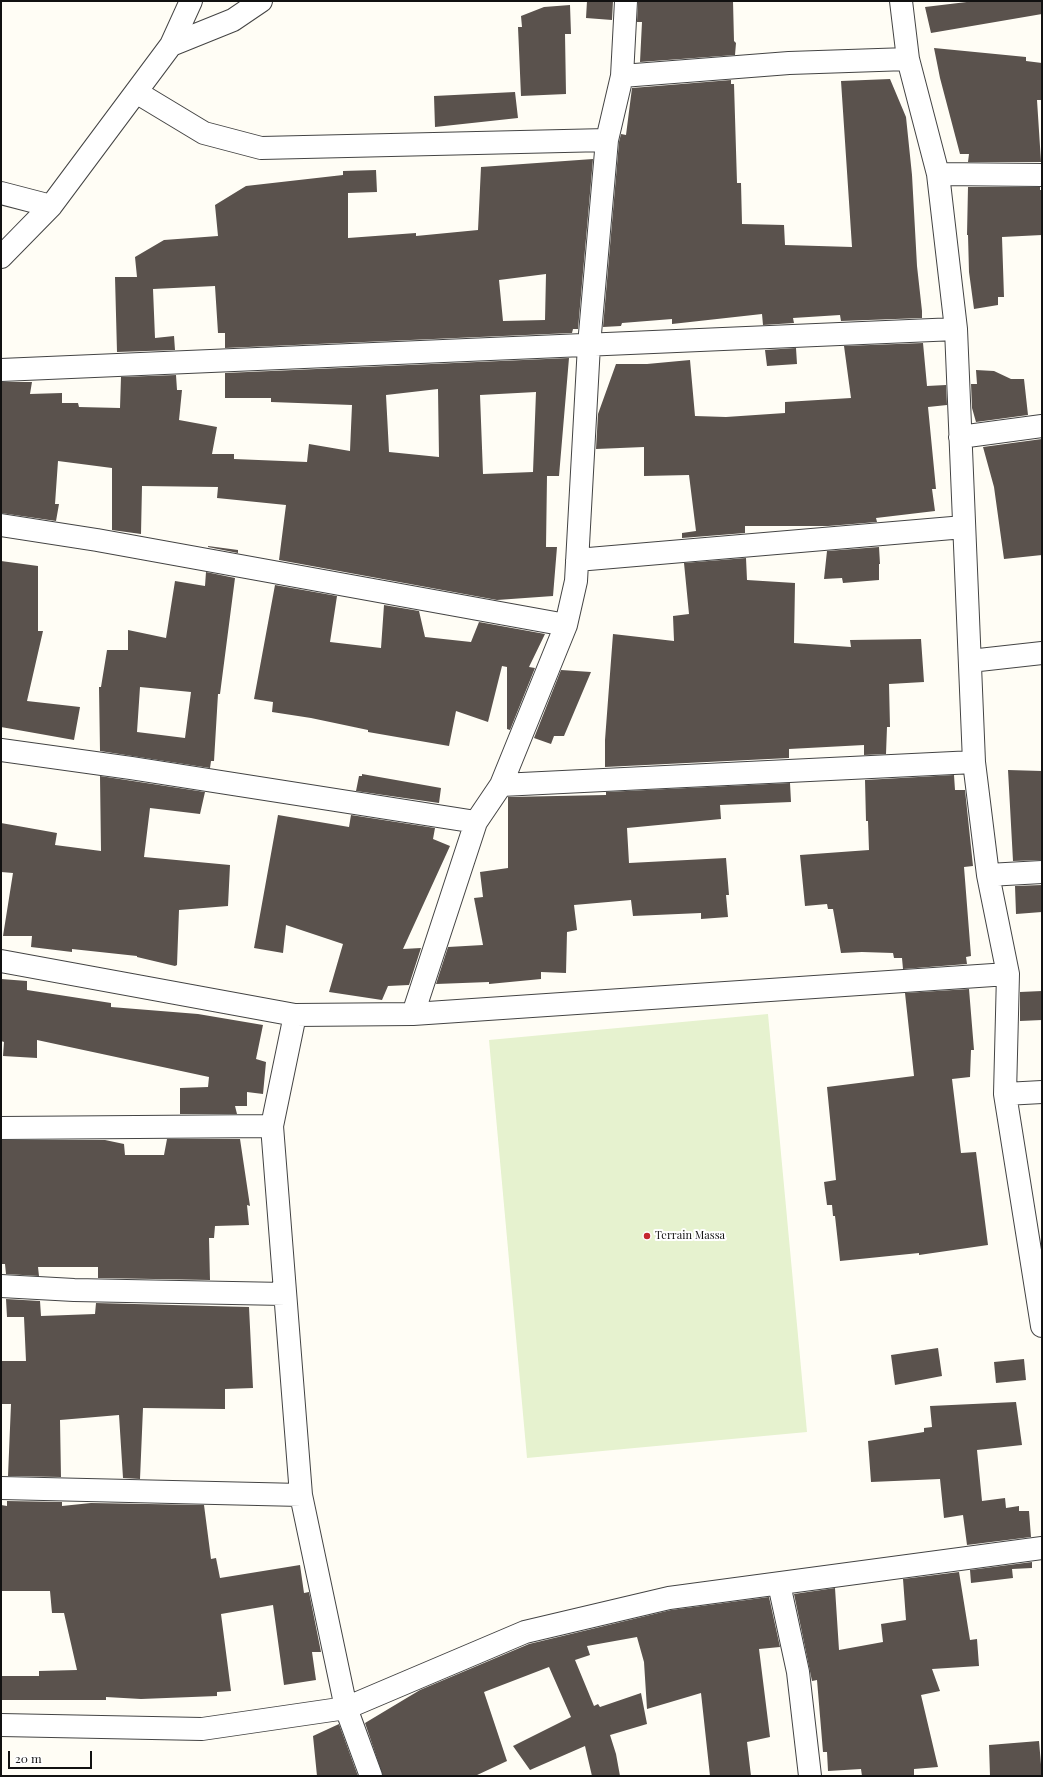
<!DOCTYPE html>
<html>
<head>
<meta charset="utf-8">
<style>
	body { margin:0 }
	#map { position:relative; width:1043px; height:1777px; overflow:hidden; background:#fffdf5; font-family:"Playfair Display",serif }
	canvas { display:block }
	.frame { position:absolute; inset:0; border:2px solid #111; pointer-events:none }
	.scale { position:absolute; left:8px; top:1751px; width:84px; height:18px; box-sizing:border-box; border:2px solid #111; border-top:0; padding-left:5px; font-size:12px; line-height:14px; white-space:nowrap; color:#111; -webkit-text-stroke:3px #fff; paint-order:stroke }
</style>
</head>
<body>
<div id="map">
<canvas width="1043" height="1777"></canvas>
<div class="frame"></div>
<div class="scale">20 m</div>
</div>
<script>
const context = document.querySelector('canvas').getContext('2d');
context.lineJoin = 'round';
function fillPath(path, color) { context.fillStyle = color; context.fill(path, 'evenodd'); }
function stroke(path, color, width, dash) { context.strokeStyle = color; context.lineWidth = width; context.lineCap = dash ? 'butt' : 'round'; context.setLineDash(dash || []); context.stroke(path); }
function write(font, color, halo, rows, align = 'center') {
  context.font = font + ' "Playfair Display",serif'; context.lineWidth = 4; context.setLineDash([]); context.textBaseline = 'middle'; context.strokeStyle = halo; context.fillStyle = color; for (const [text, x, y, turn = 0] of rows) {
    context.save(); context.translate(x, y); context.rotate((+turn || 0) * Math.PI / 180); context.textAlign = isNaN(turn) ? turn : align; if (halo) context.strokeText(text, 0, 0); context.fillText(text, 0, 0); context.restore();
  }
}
fillPath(new Path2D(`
	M768,1014L807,1432L527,1458L489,1040Z`), '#e6f2cf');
fillPath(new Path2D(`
	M587,1H613L612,20L586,18Z
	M638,1H733L734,41L736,43L735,55L640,62L642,22H637Z
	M975,1H1042V14L931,33L925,7Z
	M570,5L571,34H565L566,94L521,96L518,27H522L521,16L544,7Z
	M934,48L1026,57V61L1042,63V100H1037L1041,162H968L969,154H960L940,78Z
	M890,79L906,117L912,175L917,266L922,311V318L841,321L840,315L793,318L794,323L763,325L762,314L672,324V319L622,323L621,326L603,327L619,142L621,134L626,135L632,88L731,80V84H734L737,183H741L742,224L784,225L785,245L852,247L841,81Z
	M515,92L518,118L435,127L434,96Z
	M593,159L578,329H573L572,333L225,348V333H218L215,286L153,289L155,338L174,336L175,350L117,352L115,277H137L135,257L164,240L218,236L215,205L246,186L343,175V171L376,170L377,192L348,193V238L416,233V236L478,230L481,167ZM546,274L545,320L503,321L499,280Z
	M968,187H1040V190H1042V235L1002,237L1004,297H998V305L974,309L969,272L968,235H967Z
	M923,343L927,386L946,385L947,405L928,407L936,489H932L935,511L876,518L877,522L828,526H745V533L682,538V533L696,531L689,475L644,476V447L596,449L598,414L616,364H647L690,360L695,416L726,417L785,413V402L851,398L844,346Z
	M796,348L797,364L767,366L765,350Z
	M569,358L559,476H547L546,547H557L553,596L497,600L279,560L286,505L217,498L218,487L142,486L141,534L112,530V468L58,461L55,504H59L56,521L1,513V382H32L30,394L62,393V403H78L79,407L120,408L121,377L176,375L177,390H182L179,420L217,427L212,454H234V459L307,462L309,444L350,451L352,405L271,402V398H225V373ZM438,389L439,457L389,452L386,395ZM536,392L533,472L483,474L480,395Z
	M976,370L994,371L1011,379H1024L1028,415L976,422L972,408L971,384H977Z
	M1042,439V555L1004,559L994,487L983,447Z
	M208,546L238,550V553L208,547Z
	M879,547L880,564H879V580L843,583L842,578L824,579L827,551Z
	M746,558L747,580L795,583L794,643L851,647L850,640L921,639L924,682L889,684L890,727H887L886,754L864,755V745L789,749V758L605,767V740L613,634L674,641L673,616L689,614L684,563Z
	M1,561L38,566V631H43L27,701L80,707L74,740L1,727Z
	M206,572L235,578L220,694H218L214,761H211L210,768L100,751L99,687H101L107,650H128V630L166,638L175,581L205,586ZM140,687L191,692L185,738L137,732Z
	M275,585L337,596L330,642L381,648L384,605L419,611L425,637L471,642L479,622L545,634L529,667L535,668L510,730L507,729V667L502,666L488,722L456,711L449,746L368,732V730L311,718L272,712L273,702L254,699Z
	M561,670L591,672L564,736H554L551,744L534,738Z
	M1008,770L1042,771V860L1013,861Z
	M362,774L441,788L439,803L356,791L359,776H362Z
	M954,775L955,790H965L973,866L964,867L971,956L966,957L967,964L903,969L902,958H894L893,953L862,952L841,953L833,909H828L827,904L805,906L800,855L869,850L868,821H866L865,780Z
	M100,776L205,792L200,814L150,808L144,857L230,865L228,906L179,910L177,965L175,966L137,957V956L72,949V952L31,947L32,936H3L13,873L1,872V823L57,833L55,845L101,851Z
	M790,783L791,802L720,805L721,819L627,828L629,863L726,858L729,895H726L728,917L701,919V913L633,916L631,900L574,905L577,930L567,932L566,973L541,972V979L489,984V982L436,984L448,947L483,945L474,898L483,897L480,872L508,868V797L606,795V792Z
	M278,815L349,827L351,815L435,828L433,839L450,846L403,949L421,948L409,985L388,986L382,1000L329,992L343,944L286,925L283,953L254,948Z
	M1042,885V912L1016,914L1015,886Z
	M1,979L27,981V990L111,1003V1007L198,1014L263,1025L256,1059L266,1062L263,1094L247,1092V1106H235L237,1114H180V1088L208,1087L209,1077L37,1040V1058L3,1056L4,1042L1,1041Z
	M969,989L974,1050H971L970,1077L952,1079L961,1153L976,1152L988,1245L919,1255V1253L840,1261L835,1216H833L832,1205H827L824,1182L836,1180L827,1087L914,1076L905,993Z
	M1042,991V1020L1020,1021V992Z
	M167,1139H240L250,1206L247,1205L249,1225L215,1226L214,1238H209L210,1280L98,1278V1267H38L39,1276L6,1274L5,1264H1V1140H105L124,1144L125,1155H164Z
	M6,1299L40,1301L41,1316L95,1314L96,1303L249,1307L253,1388L225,1389V1409L143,1408L140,1479L123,1478L119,1415L60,1420L61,1477L8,1476L11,1404H1V1361H26L24,1317H7Z
	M938,1348L942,1376L895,1385L891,1355Z
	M1024,1359L1026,1380L996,1383L994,1362Z
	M1016,1402L1022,1445L977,1450L982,1501L1005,1498L1006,1508L1019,1506V1511H1029L1031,1537L967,1545L963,1515L944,1518L940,1479L871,1482L868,1441L924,1432V1428L932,1427L930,1406Z
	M7,1501L62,1502V1506L91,1503L204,1505L211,1559L216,1558L220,1578L300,1565L304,1593L309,1592L321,1652H312L316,1680L284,1685L273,1605L221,1614L231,1691L217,1692V1696L141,1699L106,1697V1700H1V1676H39V1671L77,1670L64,1613H52L50,1591H1V1505L7,1506Z
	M1032,1562V1568L1012,1569L1013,1578L971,1583L970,1570Z
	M959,1572L970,1640L977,1639L979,1666L932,1669L940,1691L921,1695L938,1767L914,1769V1776H862L861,1769L828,1771L827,1752H823L817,1680L812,1681L794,1594L835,1588L839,1650L883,1642L881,1624L906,1620L903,1579Z
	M769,1597L780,1647L759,1649L770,1737L747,1742L751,1776H710L701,1693L647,1709L644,1662L637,1637L587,1646L590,1655L575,1660L594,1706L598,1704L600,1707L641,1693L647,1724L610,1735L616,1754L620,1776H592L585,1746L530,1770L513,1746L571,1717L549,1667L484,1692L507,1761L475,1776H383L365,1723L420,1690L529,1644L671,1610Z
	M339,1724L358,1776H317L313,1736Z
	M1039,1741L1042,1776H990L989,1745Z`), '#5a524d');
const street = new Path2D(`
	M901,1L908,59L938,174L956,329L974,762L988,875L1008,974L1005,1094L1042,1326
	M171,45L191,1
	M622,76L789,63L908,59
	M136,92L204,133L261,148L607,140
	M938,174L1042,175
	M1,193L51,206
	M1,257L51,206L171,45L233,20L261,1
	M1,370L956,329
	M960,437L1042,426
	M1,525L97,540L566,625
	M577,560L964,527
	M970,661L1042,653
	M1,750L131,768L476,822
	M501,785L974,762
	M988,875L1042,872
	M1,961L295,1015L413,1014L1008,974
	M413,1014L476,822L501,785L566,625L576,581L589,345L607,140L622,76L626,1
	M295,1015L272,1126L301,1495L346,1708L371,1776
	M1005,1094L1042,1092
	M1,1128L272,1126
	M1,1286L74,1290L285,1294
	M1,1488L301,1495
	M779,1584L798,1672L810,1776
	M1,1725L202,1729L346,1708L525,1632L669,1598L1042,1548`);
stroke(street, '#444', 24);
stroke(street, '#fff', 22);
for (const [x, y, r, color] of [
	[647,1236,4,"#c4262e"]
]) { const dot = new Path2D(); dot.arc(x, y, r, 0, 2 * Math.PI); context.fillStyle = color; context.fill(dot); stroke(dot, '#fff', 1.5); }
write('11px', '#111', '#fff', [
	["Terrain Massa",655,1236]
], 'left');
</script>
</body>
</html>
